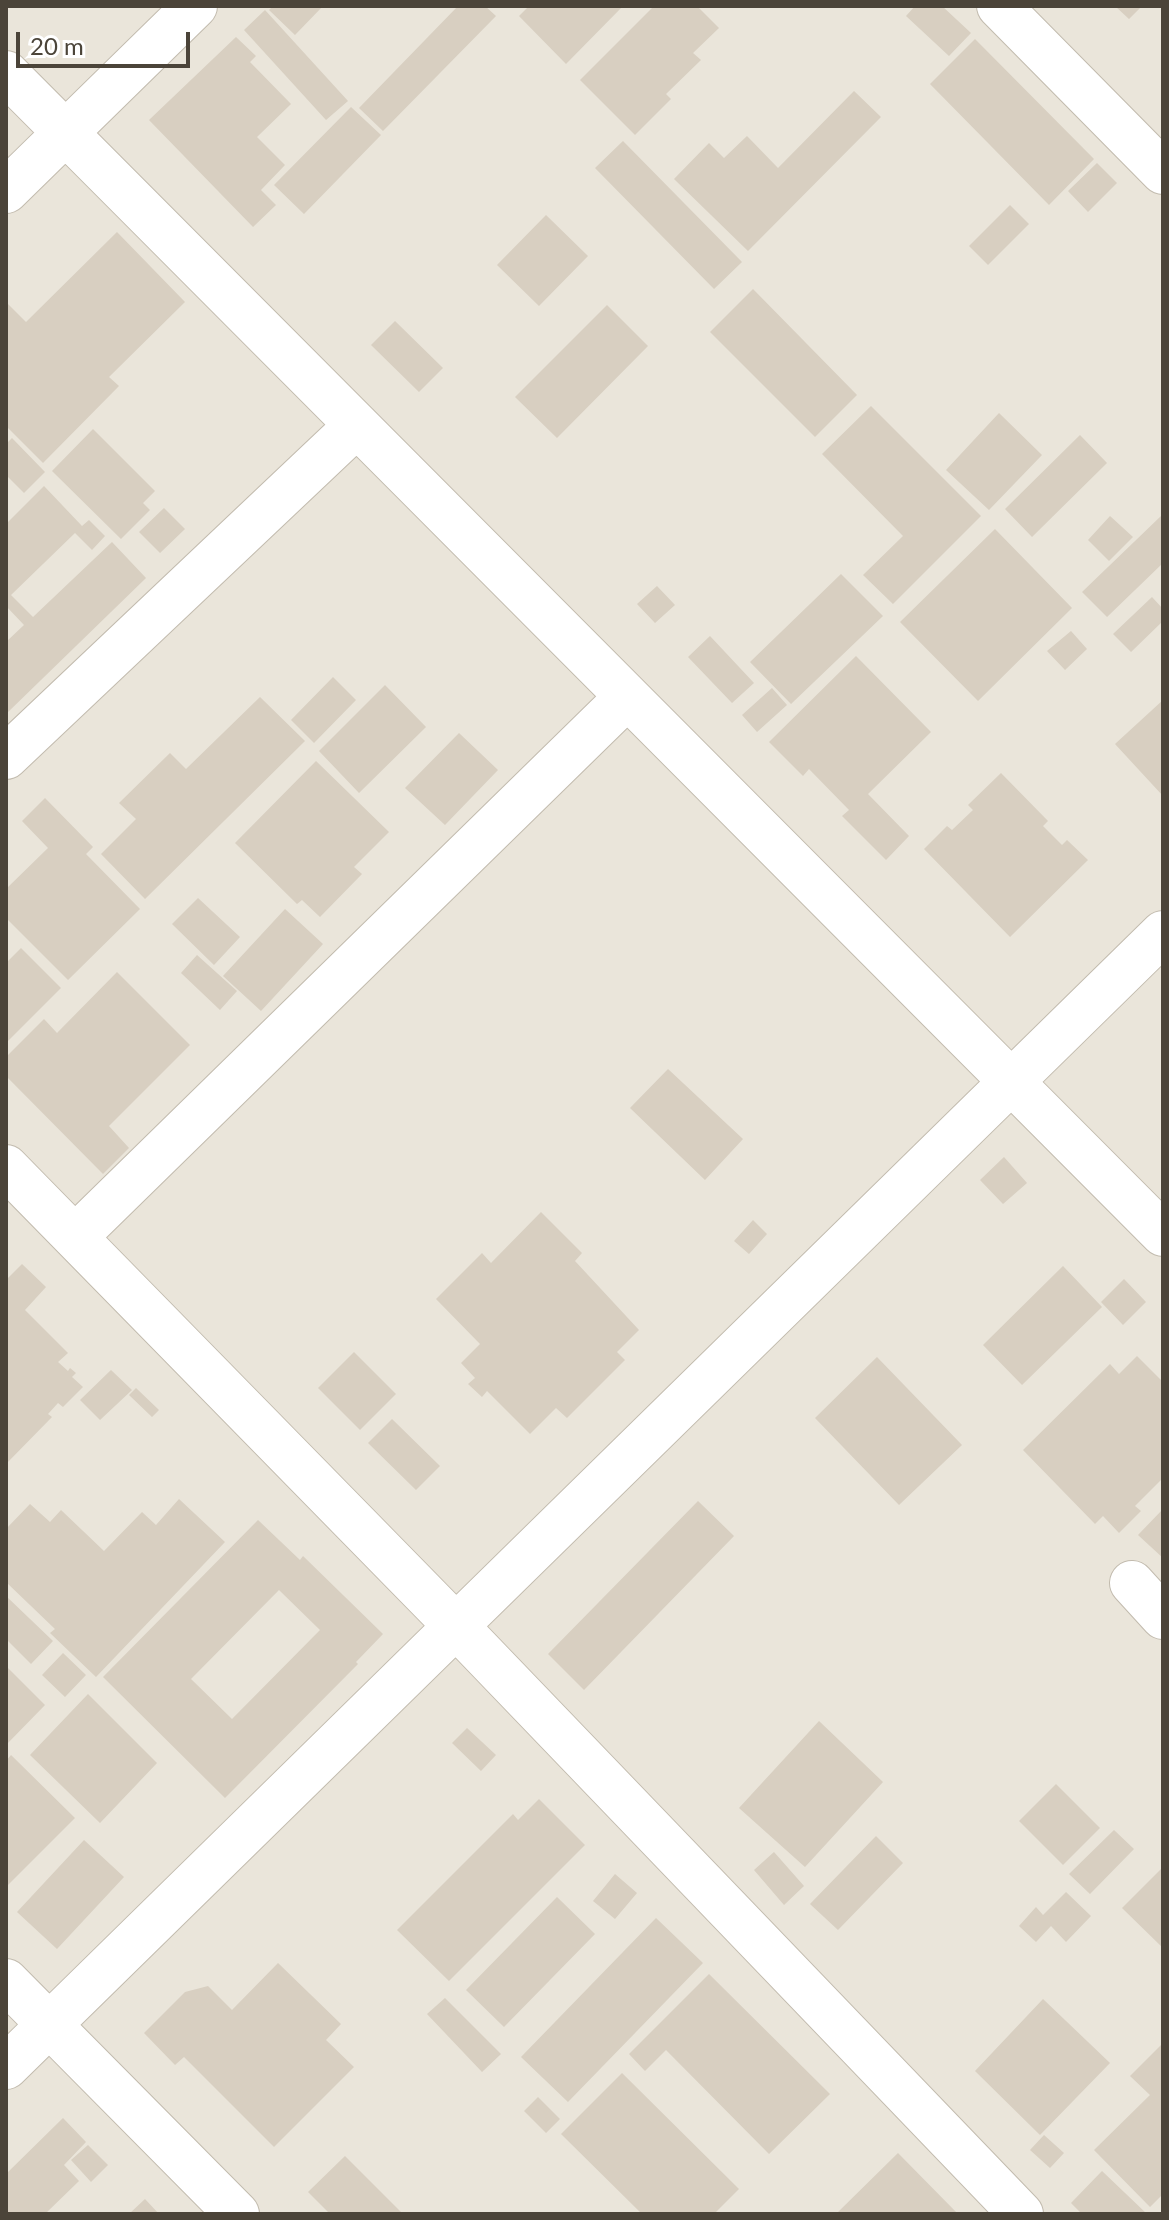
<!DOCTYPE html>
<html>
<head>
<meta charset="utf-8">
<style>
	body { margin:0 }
	#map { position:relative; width:1169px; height:2220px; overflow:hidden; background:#f6f3ec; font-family:Lato,sans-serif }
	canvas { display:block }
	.frame { position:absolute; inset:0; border:8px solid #4b4439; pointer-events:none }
	.scale { position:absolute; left:16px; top:32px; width:174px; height:36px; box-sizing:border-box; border:4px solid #4b4439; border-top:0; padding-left:10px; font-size:24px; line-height:28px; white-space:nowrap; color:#4b4439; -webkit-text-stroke:6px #fff; paint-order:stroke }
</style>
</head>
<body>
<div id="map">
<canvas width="1169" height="2220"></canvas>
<div class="frame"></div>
<div class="scale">20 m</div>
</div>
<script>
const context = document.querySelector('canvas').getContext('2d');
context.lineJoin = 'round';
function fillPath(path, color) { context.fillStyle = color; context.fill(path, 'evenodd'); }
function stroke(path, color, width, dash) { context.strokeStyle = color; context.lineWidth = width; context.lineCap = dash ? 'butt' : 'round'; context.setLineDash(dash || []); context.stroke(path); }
fillPath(new Path2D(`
	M6,6H1163V2214H6Z`), '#eae5da');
fillPath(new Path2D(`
	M273,6H323L295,35L269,10Z
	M458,6H485L496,16L383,131L359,108Z
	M529,6H623L566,64L519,16Z
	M654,6H697L719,28L693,53L701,60L666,94L671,99L635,135L580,80Z
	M915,6H942L971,33L949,56L906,16Z
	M1115,6H1142L1129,19Z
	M265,10L348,101L326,120L244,30Z
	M236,37L256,56L250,62L291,104L257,137L285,165L261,190L276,205L253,227L149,120Z
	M975,39L1094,159L1049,205L930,84Z
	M854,91L881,117L748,251L674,179L709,143L724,158L747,136L778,168Z
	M351,107L381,135L304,214L274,185Z
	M623,141L742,262L714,289L595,168Z
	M1097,163L1117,183L1088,212L1068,191Z
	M1010,205L1029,224L988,265L969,246Z
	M546,215L588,256L539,306L497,265Z
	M117,232L185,302L109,377L119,386L43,463L6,426V302L26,322Z
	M753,289L857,395L815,437L710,332Z
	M607,305L648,346L557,438L515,397Z
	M395,321L443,368L419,392L371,345Z
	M871,406L981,516L893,604L863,575L903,536L822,454Z
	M999,413L1042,455L989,510L946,470Z
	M93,429L155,491L143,503L150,510L121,539L52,471Z
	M1080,435L1107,463L1032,537L1005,509Z
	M12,438L45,472L24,493L6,475V444Z
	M44,486L82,526L89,520L105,536L92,550L75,533L11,595L33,617L112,542L146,578L6,714V642L24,625L6,606V524Z
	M164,508L185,529L160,553L139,532Z
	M1110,516L1133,537L1109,561L1088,540Z
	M1161,516L1163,563L1107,617L1082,592Z
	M995,529L1072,608L978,701L900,622Z
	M841,574L883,616L791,704L750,662Z
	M657,586L675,605L655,623L637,604Z
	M1152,597L1163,609V621L1131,652L1113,634Z
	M1071,631L1087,649L1065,670L1047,651Z
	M710,636L754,683L732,703L688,657Z
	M856,656L931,732L868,794L909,836L886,860L842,816L849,810L809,769L803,776L769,742Z
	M333,677L356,700L314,743L291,720Z
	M385,685L426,727L359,793L319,751Z
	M772,688L787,705L757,732L742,715Z
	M260,697L305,741L145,899L101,854L136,819L119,803L170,753L186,769Z
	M1163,700V796L1115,744Z
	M459,733L498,770L445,825L405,788Z
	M316,761L389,832L354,867L362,874L320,917L302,900L297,904L235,843Z
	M1001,773L1048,821L1043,826L1062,845L1067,840L1088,860L1010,937L924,849L947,826L952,830L973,810L968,805Z
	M45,798L93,847L86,854L140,909L68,980L6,918V889L48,848L22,821Z
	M198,898L240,937L214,965L172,924Z
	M285,909L323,944L261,1011L223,976Z
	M21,948L61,988L6,1043V963Z
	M197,955L237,991L220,1010L181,973Z
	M117,972L190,1045L109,1126L129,1148L103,1174L6,1076V1057L44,1019L57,1033Z
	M668,1069L743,1139L705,1180L630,1108Z
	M1004,1157L1027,1183L1003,1204L980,1180Z
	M541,1212L582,1253L575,1261L639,1330L617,1352L625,1360L567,1418L556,1408L530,1434L487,1391L482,1397L468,1384L475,1378L461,1363L480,1344L436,1299L482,1253L491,1263Z
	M753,1220L767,1234L749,1254L734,1241Z
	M22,1264L46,1287L25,1310L68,1353L58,1362L68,1371L70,1368L76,1373L72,1377L83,1387L63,1407L58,1403L48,1414L52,1417L6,1464V1280Z
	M1063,1266L1102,1307L1022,1385L983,1345Z
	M1124,1279L1146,1302L1123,1325L1101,1302Z
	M354,1352L396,1394L360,1430L318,1388Z
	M1137,1356L1163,1382V1478L1135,1506L1141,1511L1119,1533L1103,1516L1095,1524L1023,1450L1110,1364L1119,1374Z
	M877,1357L962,1445L899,1505L815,1418Z
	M111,1370L132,1390L100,1420L80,1400Z
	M136,1388L159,1410L152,1417L129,1395Z
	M392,1419L440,1466L416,1490L368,1443Z
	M179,1499L225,1542L96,1677L50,1633L55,1629L6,1582V1529L30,1504L50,1522L61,1510L104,1551L142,1512L156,1525Z
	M698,1501L734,1536L584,1690L548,1654Z
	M1163,1509V1558L1138,1535Z
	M258,1520L300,1560L303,1556L383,1634L356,1662L358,1664L225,1798L103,1677ZM279,1590L320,1630L232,1719L191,1679Z
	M6,1596L53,1641L31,1664L6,1639Z
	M63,1653L86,1675L65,1697L42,1675Z
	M6,1666L45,1705L6,1745Z
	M88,1694L157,1763L100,1823L30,1755Z
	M819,1721L883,1782L805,1867L739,1808Z
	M467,1728L496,1755L481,1771L452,1743Z
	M11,1755L75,1818L6,1887V1761Z
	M1056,1784L1100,1828L1063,1865L1019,1821Z
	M539,1799L585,1845L449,1981L397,1930L513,1814L518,1820Z
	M1114,1830L1134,1849L1090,1894L1069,1874Z
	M876,1836L903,1863L838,1930L810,1904Z
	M84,1840L124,1877L57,1949L17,1912Z
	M774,1852L804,1886L784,1905L754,1870Z
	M1163,1867V1948L1122,1908Z
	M615,1874L637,1893L615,1919L593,1901Z
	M1066,1892L1091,1916L1066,1942L1051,1926L1036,1942L1019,1926L1036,1907L1043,1915Z
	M557,1897L595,1934L504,2027L466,1990Z
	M656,1918L703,1963L568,2102L521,2057Z
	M278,1963L341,2024L326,2040L354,2067L274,2147L184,2057L175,2065L144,2033L185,1992L208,1986L232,2010Z
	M709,1974L830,2094L769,2154L666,2050L645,2071L629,2054Z
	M445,1998L501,2054L482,2072L427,2014Z
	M1043,1999L1110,2063L1040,2135L975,2071Z
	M1163,2043V2194L1150,2207L1094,2150L1150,2095L1130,2076Z
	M622,2073L739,2189L714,2214H642L561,2134Z
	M538,2097L560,2119L546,2133L524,2111Z
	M63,2118L86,2142L64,2165L79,2181L45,2214H6V2174Z
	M1044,2135L1064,2153L1050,2168L1030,2150Z
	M88,2145L108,2165L91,2182L71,2160Z
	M898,2153L958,2214H836Z
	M345,2156L403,2214H330L308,2192Z
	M1102,2171L1147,2214H1082L1071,2203Z
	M145,2199L159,2214H129Z`), '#d8cfc1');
const minor = new Path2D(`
	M999,6L1163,172
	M6,73L1163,1234
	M6,191L195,6
	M6,757L357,425
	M6,1167L456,1626L1021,2214
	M75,1237L627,697
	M1132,1583L1163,1617
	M6,1981L237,2214
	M6,2067L1163,933`);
stroke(minor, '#c2bbae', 46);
stroke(minor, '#fff', 44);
</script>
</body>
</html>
